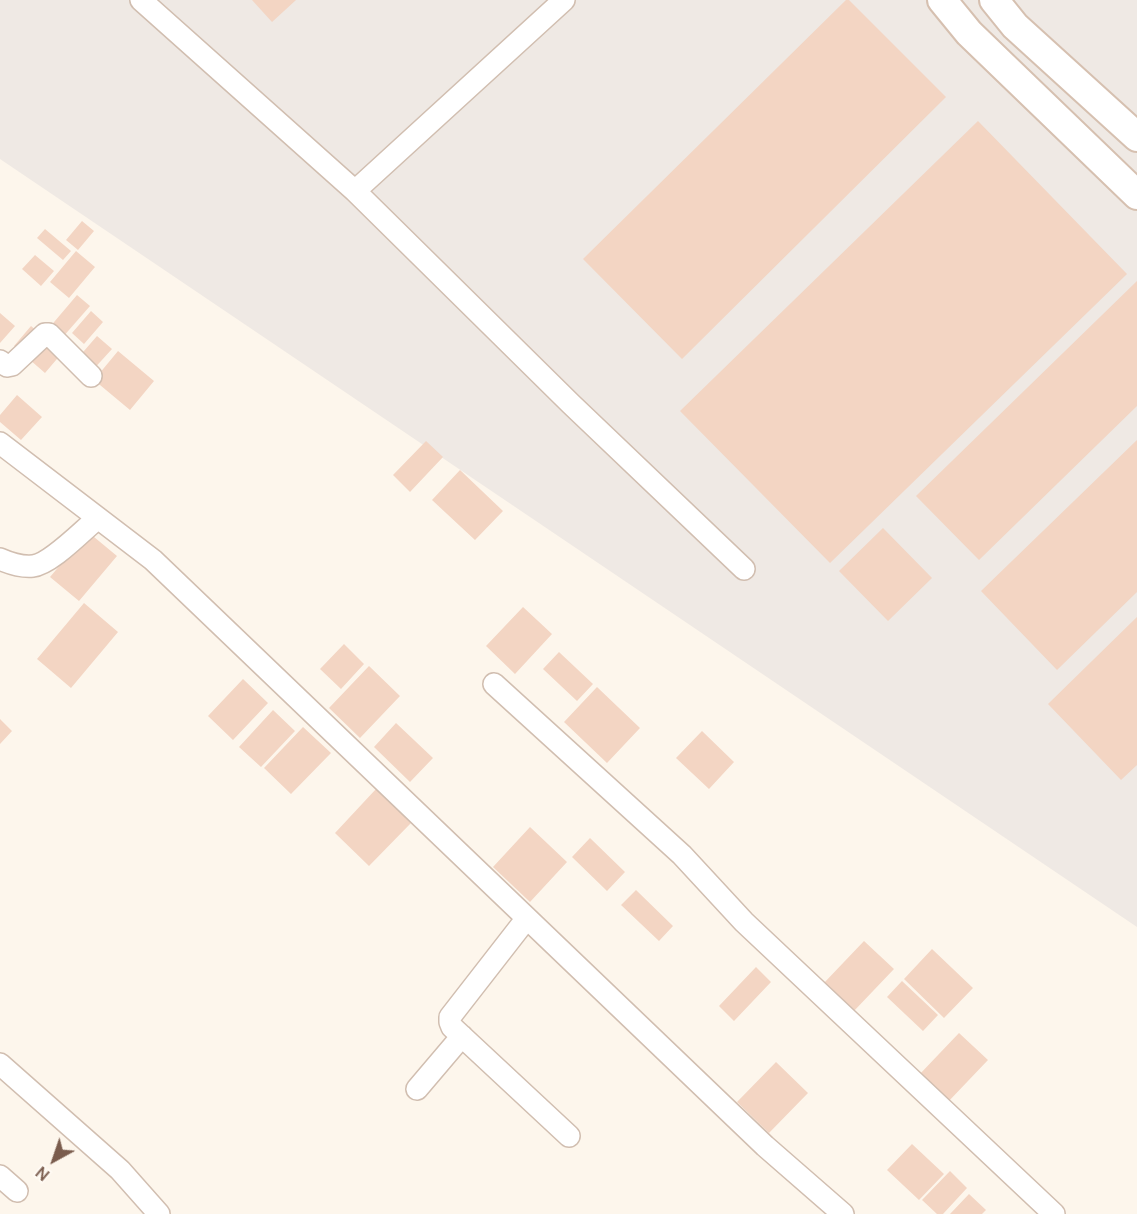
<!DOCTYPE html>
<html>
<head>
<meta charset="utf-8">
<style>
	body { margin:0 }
	#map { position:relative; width:1137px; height:1214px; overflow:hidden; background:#fdf6ec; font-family:Manrope,sans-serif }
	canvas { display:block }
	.north { position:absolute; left:24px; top:1130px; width:60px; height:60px; -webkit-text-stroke:4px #fffaf3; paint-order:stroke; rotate:220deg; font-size:16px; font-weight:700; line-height:24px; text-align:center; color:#7a5c4d }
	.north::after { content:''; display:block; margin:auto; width:21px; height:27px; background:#7a5c4d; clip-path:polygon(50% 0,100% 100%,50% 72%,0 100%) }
</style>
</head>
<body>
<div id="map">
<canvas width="1137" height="1214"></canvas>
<div class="north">N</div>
</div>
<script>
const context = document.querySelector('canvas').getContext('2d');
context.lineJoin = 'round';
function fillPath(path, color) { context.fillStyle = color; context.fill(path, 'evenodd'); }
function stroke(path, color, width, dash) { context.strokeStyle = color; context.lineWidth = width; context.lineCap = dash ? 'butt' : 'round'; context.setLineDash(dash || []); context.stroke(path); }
fillPath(new Path2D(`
	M0,0H1137V927L0,159Z`), '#efe9e4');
fillPath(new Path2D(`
	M252,0H296L272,22Z
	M846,0H849L946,97L682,359L583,259Z
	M978,121L1127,274L830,563L680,411Z
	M82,221L94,231L78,250L66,240Z
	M45,229L71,251L63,260L37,238Z
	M76,251L95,267L69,298L50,282Z
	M35,255L54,271L41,286L22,269Z
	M1137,281V406L979,560L916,496Z
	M77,295L90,306L62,338L49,328Z
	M91,311L103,322L84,344L72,333Z
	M0,313L15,326L0,343Z
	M31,326L62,353L45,373L14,346Z
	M97,336L112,349L91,372L77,359Z
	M118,351L154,381L130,410L94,380Z
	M17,395L42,417L21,440L0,422V415Z
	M1137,440V592L1057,670L981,591Z
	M426,441L443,457L410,492L393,475Z
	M460,470L503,511L475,540L432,500Z
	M883,528L932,578L888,621L839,571Z
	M88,532L117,556L79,601L50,577Z
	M84,603L118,632L71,688L37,659Z
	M523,607L552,634L515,674L486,646Z
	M1137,617V765L1121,780L1048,704Z
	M344,644L364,664L341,689L320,669Z
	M559,652L593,684L577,701L543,669Z
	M369,666L400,696L360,738L329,708Z
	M243,679L268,703L233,740L208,716Z
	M597,687L640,728L607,763L564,722Z
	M273,710L295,731L261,767L239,747Z
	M0,719L12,731L0,744Z
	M396,723L433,758L410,782L374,747Z
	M303,727L331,753L291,794L264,768Z
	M702,731L734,762L709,789L676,758Z
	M376,789L411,823L369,866L335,833Z
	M530,827L567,862L530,902L493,867Z
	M590,838L625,872L607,891L572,857Z
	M636,890L673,926L659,941L621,905Z
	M864,941L894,969L853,1012L823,984Z
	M932,949L973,988L944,1018L904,979Z
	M756,967L771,982L734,1021L719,1006Z
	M902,981L938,1015L923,1031L887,997Z
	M959,1033L988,1060L947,1103L918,1076Z
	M776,1062L808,1093L769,1133L737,1102Z
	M912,1144L944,1174L919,1200L887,1170Z
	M950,1171L967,1188L943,1214H937L922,1200Z
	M969,1194L986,1210L982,1214H950Z`), '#f3d5c3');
const street = new Path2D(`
	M141,0L355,191L571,404L744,569
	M355,191L564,0
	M0,361L7,366L12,365L45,334H49L91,376
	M0,443L153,560L765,1146L843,1214
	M0,559C9,563 22,567 33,566C51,564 83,530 98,518
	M494,684L682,855L744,922L1054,1214
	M527,918L450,1017V1022L452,1027L569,1136
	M0,1064L120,1170L159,1214
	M417,1089L462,1036
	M0,1176L17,1191`);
const secondary = new Path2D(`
	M942,0L969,33L1137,195
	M994,0L1015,26L1137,137`);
stroke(street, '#d1beb0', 24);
stroke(secondary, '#d6c0b0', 32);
stroke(street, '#fff', 21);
stroke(secondary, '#fff', 28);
</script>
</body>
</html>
